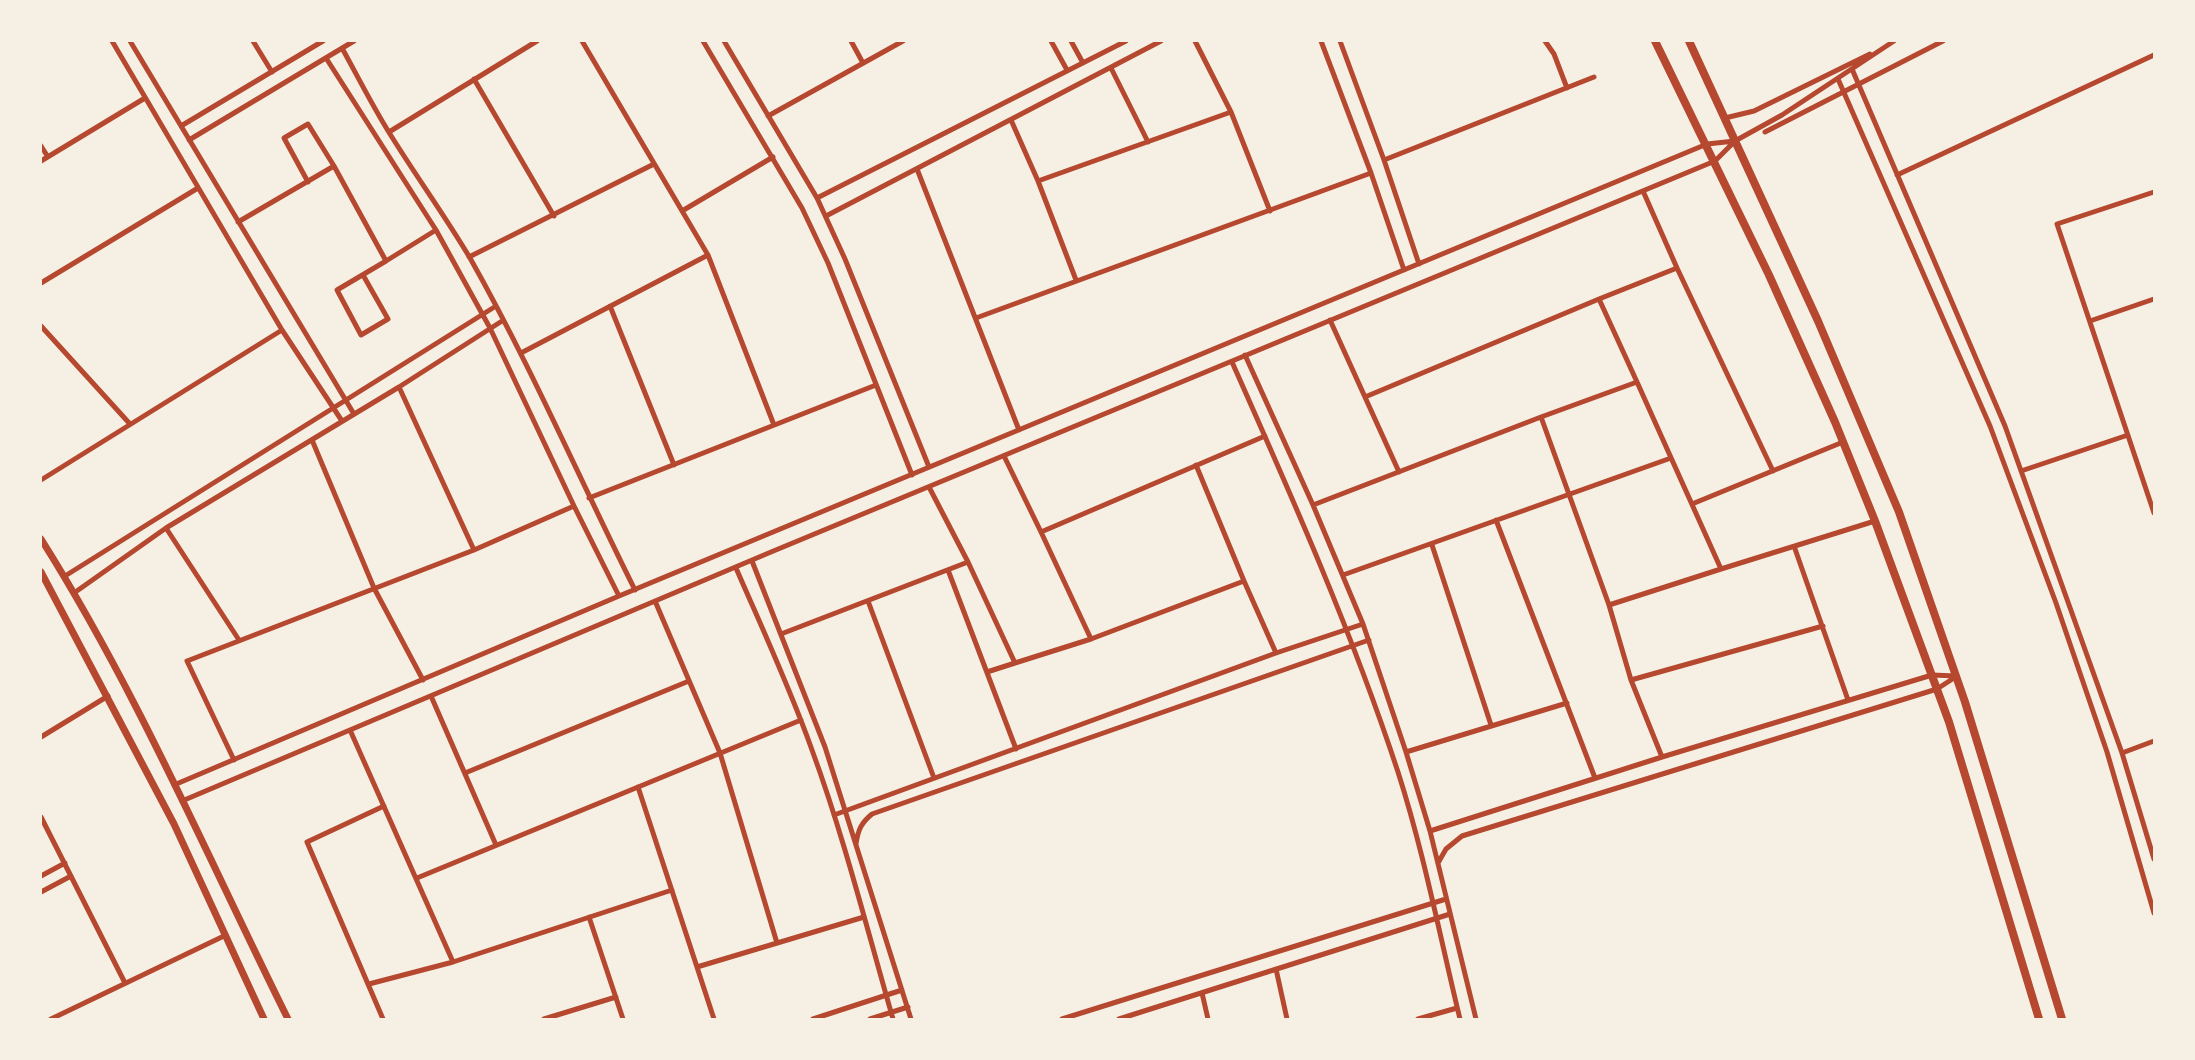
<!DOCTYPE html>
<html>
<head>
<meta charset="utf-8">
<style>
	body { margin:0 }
	#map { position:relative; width:2195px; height:1060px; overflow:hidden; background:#f6efe4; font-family:"Roboto Serif",serif }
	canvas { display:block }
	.frame { position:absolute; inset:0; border:42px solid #f6efe4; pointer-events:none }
</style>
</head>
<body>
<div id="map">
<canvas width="2195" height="1060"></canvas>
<div class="frame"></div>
</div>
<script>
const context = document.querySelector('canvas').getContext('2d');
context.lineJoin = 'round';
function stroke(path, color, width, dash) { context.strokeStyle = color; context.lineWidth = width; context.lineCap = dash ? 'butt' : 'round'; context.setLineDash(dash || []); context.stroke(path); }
stroke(new Path2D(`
	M112,41L282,330L342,421
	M130,41L354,414
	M253,41L272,72
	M582,41L708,255L774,425
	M703,41L802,208L828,263L912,475
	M724,41L817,198L845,259L929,467
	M851,41L863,63
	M1051,41L1067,70
	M1071,41L1083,63
	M1195,41L1231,112L1270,211
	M1321,41L1371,173L1404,270
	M1340,41L1384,160L1419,264
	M1545,41L1554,54L1567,88
	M342,48C358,77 373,107 390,134C416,176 445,216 470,258C531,366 580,480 635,590
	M326,58L436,230L490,328L574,506L619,596
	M1111,68L1148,142
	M1852,69L2005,426L2122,753L2154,859
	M474,79L554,216
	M1838,79L1990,426L2056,603L2107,752L2154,913
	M768,116L903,41
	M1725,118L1754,111L1870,54
	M1011,120L1038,181L1076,280
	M181,126L323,41
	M389,132L537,41
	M1765,132L1943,41
	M189,140L354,41
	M1735,141L1782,115L1894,41
	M41,146L48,157
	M1384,160L1594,77
	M41,161L145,98
	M917,169L1019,430
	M1897,175L2154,55
	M1038,181L1231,112
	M308,182L284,138L308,124L334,166
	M1643,191L1677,268L1773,471
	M2154,192L2057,224L2154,513
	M817,198L1126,41
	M682,211L773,157
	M826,216L1161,41
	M238,222L334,166L386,261L337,290L361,335L388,319L363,275
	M469,257L654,164
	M386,261L436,230
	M41,283L198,188
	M1599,299L1637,382
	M610,306L674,465
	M976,318L1371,173
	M1330,320L1399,472
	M2090,321L2154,299
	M41,326L130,424
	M521,353L708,255
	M1245,355L1313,505L1363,624L1406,752L1430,831L1476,1019
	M1232,362C1292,497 1352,632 1398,772C1424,853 1440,937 1460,1019
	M399,387L474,550
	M1365,397L1599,299L1677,268
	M1541,417L1637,382L1721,569L1875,521
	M312,440L374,588L423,680
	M1004,456L1041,532L1265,436
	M1196,465L1244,581
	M2021,471L2128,435
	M41,480L282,330
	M929,487L968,562
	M589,498L876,385
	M1692,504L1843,442
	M1313,505L1541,417L1609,605L1631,680L1662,757
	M1496,520L1595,778
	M166,528L239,640
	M1041,532L1091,639L1244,581L1276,653
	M1432,545L1491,725
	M1794,546L1848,700
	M752,561L825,747L911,1019
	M736,568C762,628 790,688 812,750C844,837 867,929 893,1019
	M948,570L1016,749
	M1343,575L1671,458
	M65,576L496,306
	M74,593L166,528L399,387L502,321
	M655,601L720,753L777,943
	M868,601L934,778
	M1609,605L1721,569
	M781,634L968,562L1015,663L1091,639
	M987,672L1015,663
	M1631,680L1823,626
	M431,696L496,845
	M350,730L453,962
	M41,737L108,696
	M1406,752L1567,703
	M2122,753L2154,741
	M234,760L187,661L474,550L574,506
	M465,773L689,681
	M174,785L619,596L1707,144L1735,141L1715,161L771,552L182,801
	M638,787L714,1019
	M834,815L1276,653L1363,624
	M41,817L125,983
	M1430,831L1662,757L1932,675L1956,676
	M856,844C858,830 861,823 872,814L1369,640
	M1438,863L1446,849L1462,836L1937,689L1957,676
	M41,876L65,863
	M417,878L801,720
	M41,892L71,876
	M589,917L623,1019
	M697,967L864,917
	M1276,969L1287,1019
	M369,984L453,962L672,890
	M1202,993L1208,1019
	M51,1019L226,935
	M383,1019L307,842L384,806
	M544,1019L616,997
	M813,1019L902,990
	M870,1019L908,1007
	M1062,1019L1446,899
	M1119,1019L1450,914
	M1418,1019L1457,1008`), '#b5482f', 5);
stroke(new Path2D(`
	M41,539C137,691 208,858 288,1019
	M41,572L174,824L264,1019`), '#b5482f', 7);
stroke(new Path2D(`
	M1655,41L1769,275L1835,422L1875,521L1949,722L2039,1019
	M1689,41L1818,321L1899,512L1965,702L2062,1019`), '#b5482f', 8);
</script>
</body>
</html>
